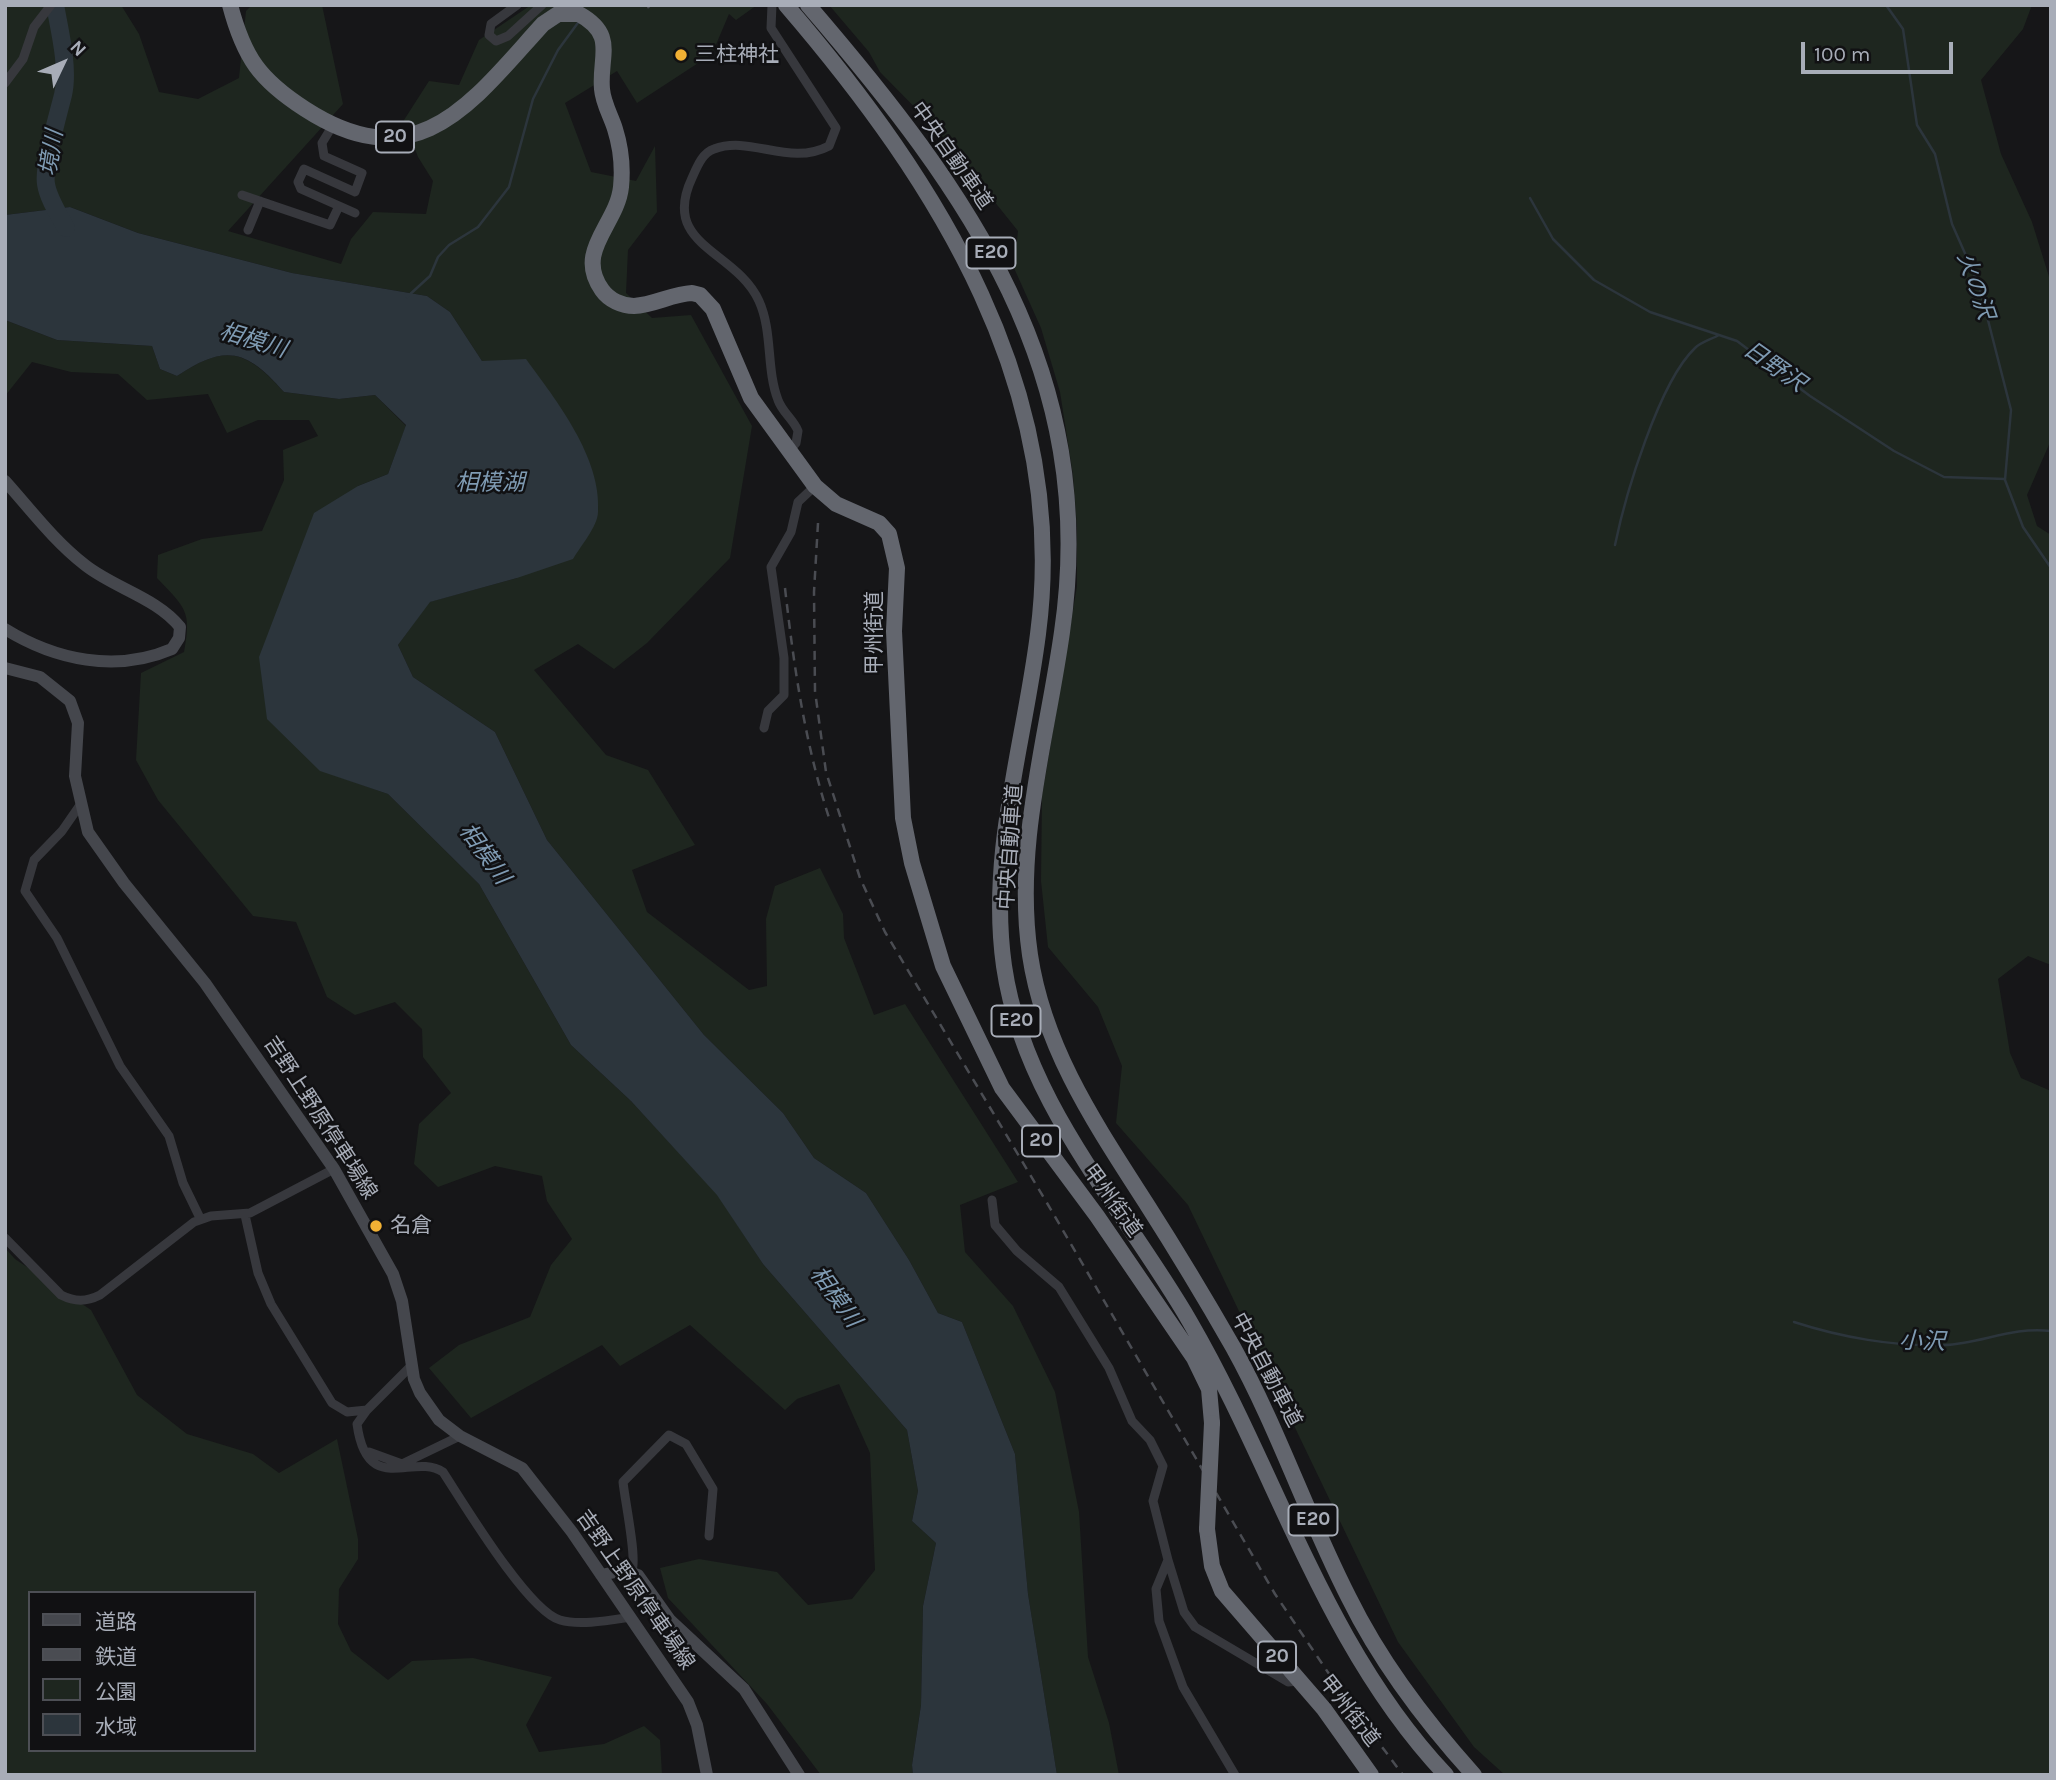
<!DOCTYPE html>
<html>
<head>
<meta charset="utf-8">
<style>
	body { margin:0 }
	#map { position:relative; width:2056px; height:1780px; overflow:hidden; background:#161618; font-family:Karla,"Noto Sans JP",sans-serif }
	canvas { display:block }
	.frame { position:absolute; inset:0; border:7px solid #a8adb8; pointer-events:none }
	.legend { position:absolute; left:28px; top:1591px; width:228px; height:161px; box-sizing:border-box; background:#111113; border:2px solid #4d4f55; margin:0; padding:9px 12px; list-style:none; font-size:21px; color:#a8adb8 }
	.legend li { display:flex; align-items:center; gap:14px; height:35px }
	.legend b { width:35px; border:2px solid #4d4f55 }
	.north { position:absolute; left:28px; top:28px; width:70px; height:70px; -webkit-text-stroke:5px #111113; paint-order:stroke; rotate:46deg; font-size:19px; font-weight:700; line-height:28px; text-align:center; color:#a8adb8 }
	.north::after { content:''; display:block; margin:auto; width:24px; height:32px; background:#a8adb8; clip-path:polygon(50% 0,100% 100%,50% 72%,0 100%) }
	.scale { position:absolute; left:1801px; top:42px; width:152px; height:32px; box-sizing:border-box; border:4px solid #a8adb8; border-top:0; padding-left:9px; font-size:21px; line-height:24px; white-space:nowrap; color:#a8adb8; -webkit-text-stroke:5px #111113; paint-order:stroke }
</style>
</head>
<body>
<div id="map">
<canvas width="2056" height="1780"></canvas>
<div class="frame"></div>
<ul class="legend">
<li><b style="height:9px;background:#45474d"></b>道路</li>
<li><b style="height:9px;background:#4a4c52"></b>鉄道</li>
<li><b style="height:19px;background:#1e261f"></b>公園</li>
<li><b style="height:19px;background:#2c353c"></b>水域</li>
</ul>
<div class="north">N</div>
<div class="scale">100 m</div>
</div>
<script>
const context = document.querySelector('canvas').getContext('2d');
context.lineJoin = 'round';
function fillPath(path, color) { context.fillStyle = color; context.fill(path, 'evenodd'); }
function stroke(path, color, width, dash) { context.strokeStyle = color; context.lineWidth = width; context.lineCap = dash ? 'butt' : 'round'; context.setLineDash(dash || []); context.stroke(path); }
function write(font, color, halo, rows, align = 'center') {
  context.font = font + ' Karla,"Noto Sans JP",sans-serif'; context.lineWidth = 5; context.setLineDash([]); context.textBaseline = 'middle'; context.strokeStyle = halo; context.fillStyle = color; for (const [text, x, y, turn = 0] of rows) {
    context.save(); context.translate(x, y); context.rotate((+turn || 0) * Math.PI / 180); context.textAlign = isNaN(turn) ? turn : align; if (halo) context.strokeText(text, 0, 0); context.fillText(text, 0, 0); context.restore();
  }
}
fillPath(new Path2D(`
	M5,5H121L139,34L159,92L198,99L239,78L246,11L252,5H322L343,104L228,231L341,264L351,239L373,212L426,214L433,181L418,157L404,120L429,81L459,85L479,40L531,5H757L736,20L729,14L712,54L637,103L617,71L565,103L591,172L636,181L655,146L657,212L628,250L626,293L652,318L691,315L752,426L730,558L647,643L614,669L578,644L534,670L606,755L648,770L695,845L632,870L647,912L749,990L767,986L766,919L775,886L820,868L843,914L844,938L874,1015L905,1004L1018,1182L960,1205L965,1252L1013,1306L1055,1392L1079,1512L1088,1657L1109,1723L1119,1775H1057L1028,1594L1015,1454L962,1322L938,1313L909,1260L866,1193L814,1158L783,1113L704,1035L547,840L495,732L413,677L398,645L429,602L517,578L482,361L450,312L427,296L292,273L138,233L70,207L5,215Z
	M829,5H2032L2023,29L1981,80L2001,154L2032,222L2051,283V440L2027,495L2037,526L2051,535V965L2028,956L1998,979L2010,1053L2021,1078L2051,1091V1775H1505L1474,1747L1398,1642L1188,1205L1116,1123L1122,1066L1098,1007L1048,947L1041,881L1042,796L1077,586V527L1073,475L1060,392L1041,328L1014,268L1018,231L937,130L880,72L869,52Z
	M5,320L57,340L152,346L160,369L177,376C226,343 246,350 284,392L339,399L375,395L406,426L388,474L358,486L320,770L388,794L479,884L571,1045L631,1101L718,1195L763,1264L907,1430L918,1491L912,1521L936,1543L923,1606L921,1705L912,1765L913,1775H821L767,1704L668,1598L660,1568L699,1559L777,1572L808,1605L852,1599L875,1570L870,1453L839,1384L797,1399L785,1410L690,1325L620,1366L602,1345L471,1418L429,1368L459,1345L530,1317L551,1265L572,1239L547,1201L542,1176L495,1166L438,1187L414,1164L419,1124L451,1093L423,1057L422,1029L395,1002L355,1015L327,997L296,922L253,916L158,800L136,760L141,673L184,652C192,610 185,608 157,578L158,555L202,539L262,531L284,480L283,450L318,436L309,420H258L227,433L208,394L147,400L118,374L71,372L32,362L5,396Z
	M5,1248L15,1259L91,1310L137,1395L187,1434L253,1454L279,1473L337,1439L358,1539V1559L339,1589L338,1624L351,1651L388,1680L412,1661L473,1658L552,1677L526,1725L539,1752L604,1744L644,1726L660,1740L662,1775H5ZM30,1593H254V1750H30Z`), '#1e261f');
fillPath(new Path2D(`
	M70,207L138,233L292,273L427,296L450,312L482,361L526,359C556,400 602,458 598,512C598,526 580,547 573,559L517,578L430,602L398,645L413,677L495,732L547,840L704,1035L783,1113L814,1158L866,1193L909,1260L938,1313L962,1322L1015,1454L1028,1594L1057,1775H913L912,1765L921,1705L923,1606L936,1543L912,1521L918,1491L907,1430L763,1264L717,1195L631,1101L571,1045L479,884L388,794L320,771L267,719L259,657L314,513L358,486L388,474L406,425L375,395L339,399L284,392C247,350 226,343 177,376L160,369L152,346L57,340L5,320V215Z`), '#2c353c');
stroke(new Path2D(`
	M1886,5L1903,29L1917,125L1935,154L1952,224L1979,285L2011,410L2005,480L2023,527L2051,568
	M1530,198L1553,239L1594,280L1650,312L1737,341L1810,396L1894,451L1944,477L2005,479
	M407,297L430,276L438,257L449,245L478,227L509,187L533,99L558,50L580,20
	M1615,545C1625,496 1659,382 1695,348C1701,342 1712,339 1719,335
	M1794,1322C1840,1337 1895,1347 1944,1345C1980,1344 2012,1326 2051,1331`), '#2c353c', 2.5);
stroke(new Path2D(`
	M55,5C60,32 69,69 63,95C58,115 43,166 46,184C48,198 59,215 66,228`), '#2c353c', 18);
stroke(new Path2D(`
	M517,5L491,24L489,35L496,41L508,36L542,5
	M772,5L771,28L836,128L829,146C789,167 751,135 714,149C702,153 697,167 692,178C660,246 736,250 759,301C773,332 766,369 778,400C782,412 794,420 798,431L796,443L790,450
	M5,83L23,59L34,27L51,5
	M333,125L322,143L324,156L362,173L355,192L304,169L298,182L301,189L355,213
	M242,195L330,225L339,206
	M248,230L260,201
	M764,728L768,711L784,695V658L771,567L791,532L798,502L815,486
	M80,805L62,831L34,860L25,891L57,938L120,1066L169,1136L183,1183L200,1218
	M992,1200L995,1225L1017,1251L1059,1287L1109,1368L1132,1421L1150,1440L1163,1466L1153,1501L1168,1560L1156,1589L1159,1621L1183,1687L1235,1775
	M245,1215L258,1273L271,1304L332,1403L347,1412L367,1410L412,1365
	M5,1238L61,1295C75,1302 86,1302 100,1295L194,1222L211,1216L250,1213L334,1169
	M367,1410L357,1424C367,1498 413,1452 443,1472C464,1504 528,1611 560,1620C580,1626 611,1620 631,1617
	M369,1452L402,1464L460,1436
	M1168,1560L1184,1612L1195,1627L1288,1682L1299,1681
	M632,1570C637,1558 625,1501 623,1482L669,1435L686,1444L713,1489L709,1536`), '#37383d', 9);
stroke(new Path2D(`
	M5,481C31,510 54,541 85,565C114,588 157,598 180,627L179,638L172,649C116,673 55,660 5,629
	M5,668L40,677L70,701L78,723L75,776L88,832L124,883L205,983L334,1169L393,1274L402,1301L414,1379L420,1393L439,1420L460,1436L522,1468L572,1532L688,1702L697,1725L707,1775
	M601,1575L625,1570L638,1575L670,1620L744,1689L799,1775`), '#45474d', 12);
stroke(new Path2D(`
	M230,5C244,58 260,80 305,109C418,182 472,102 543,24L558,14H579C617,35 599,56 602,89C603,103 611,116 615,129C621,148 623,167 621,187C617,225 574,251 602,290C609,300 622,306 634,306C654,305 672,294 692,293L700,295L713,309L751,398L815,486L836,504L879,523L889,534L897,568L894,631L903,818L912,863L943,966L1002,1088L1097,1216L1194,1358L1209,1389L1212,1423
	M786,5C939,183 1070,390 1038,634C1024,745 988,854 1004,966C1024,1104 1123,1206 1190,1322C1277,1472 1324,1646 1446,1775
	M808,5C968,191 1100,373 1062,632C1047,739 1014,846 1030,955C1044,1049 1096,1125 1146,1203C1176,1250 1205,1298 1233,1347C1278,1428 1307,1516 1349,1598C1381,1663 1426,1722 1474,1775
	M1207,1529L1212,1566L1222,1591L1324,1709L1371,1775`), '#63666e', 16);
stroke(new Path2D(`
	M647,5L649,8
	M818,523L814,592L815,691L826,772L860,878L885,932L1047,1203L1275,1594L1344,1696L1403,1775
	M785,588C794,668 805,744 830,821`), '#4a4c52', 2.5, [9, 7]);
stroke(new Path2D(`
	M1207,1529L1212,1423`), '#63666e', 16);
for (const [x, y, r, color] of [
	[681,55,7,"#f2b134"],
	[376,1226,7,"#f2b134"]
]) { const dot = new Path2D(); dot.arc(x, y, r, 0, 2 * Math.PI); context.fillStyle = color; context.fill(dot); stroke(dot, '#111113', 2.5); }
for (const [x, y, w] of [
	[395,137,38],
	[991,253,49],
	[1016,1021,49],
	[1041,1141,38],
	[1313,1520,49],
	[1277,1657,38]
]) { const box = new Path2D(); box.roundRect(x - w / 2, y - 15.5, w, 31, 5); context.fillStyle = '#111113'; context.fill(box); stroke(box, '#a8adb8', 2); }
write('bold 19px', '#a8adb8', null, [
	["20",395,137],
	["E20",991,253],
	["E20",1016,1021],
	["20",1041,1141],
	["E20",1313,1520],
	["20",1277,1657]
]);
write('21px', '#a8adb8', '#111113', [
	["三柱神社",695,55],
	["名倉",390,1226]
], 'left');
write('21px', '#a8adb8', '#111113', [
	["中央自動車道",951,156,55],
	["甲州街道",875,633,-90],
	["中央自動車道",1011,847,-86],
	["吉野上野原停車場線",320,1118,57],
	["甲州街道",1112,1201,54],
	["中央自動車道",1266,1370,62],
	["吉野上野原停車場線",635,1590,55],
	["甲州街道",1349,1711,52]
]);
write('italic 23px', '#7f9bb3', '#111113', [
	["境川",52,153,-81],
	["火の沢",1975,286,71],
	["相模川",253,341,17],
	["日野沢",1774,367,35],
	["相模湖",490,483],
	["相模川",484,854,54],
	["相模川",835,1297,54],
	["小沢",1922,1342,2]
]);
</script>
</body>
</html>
